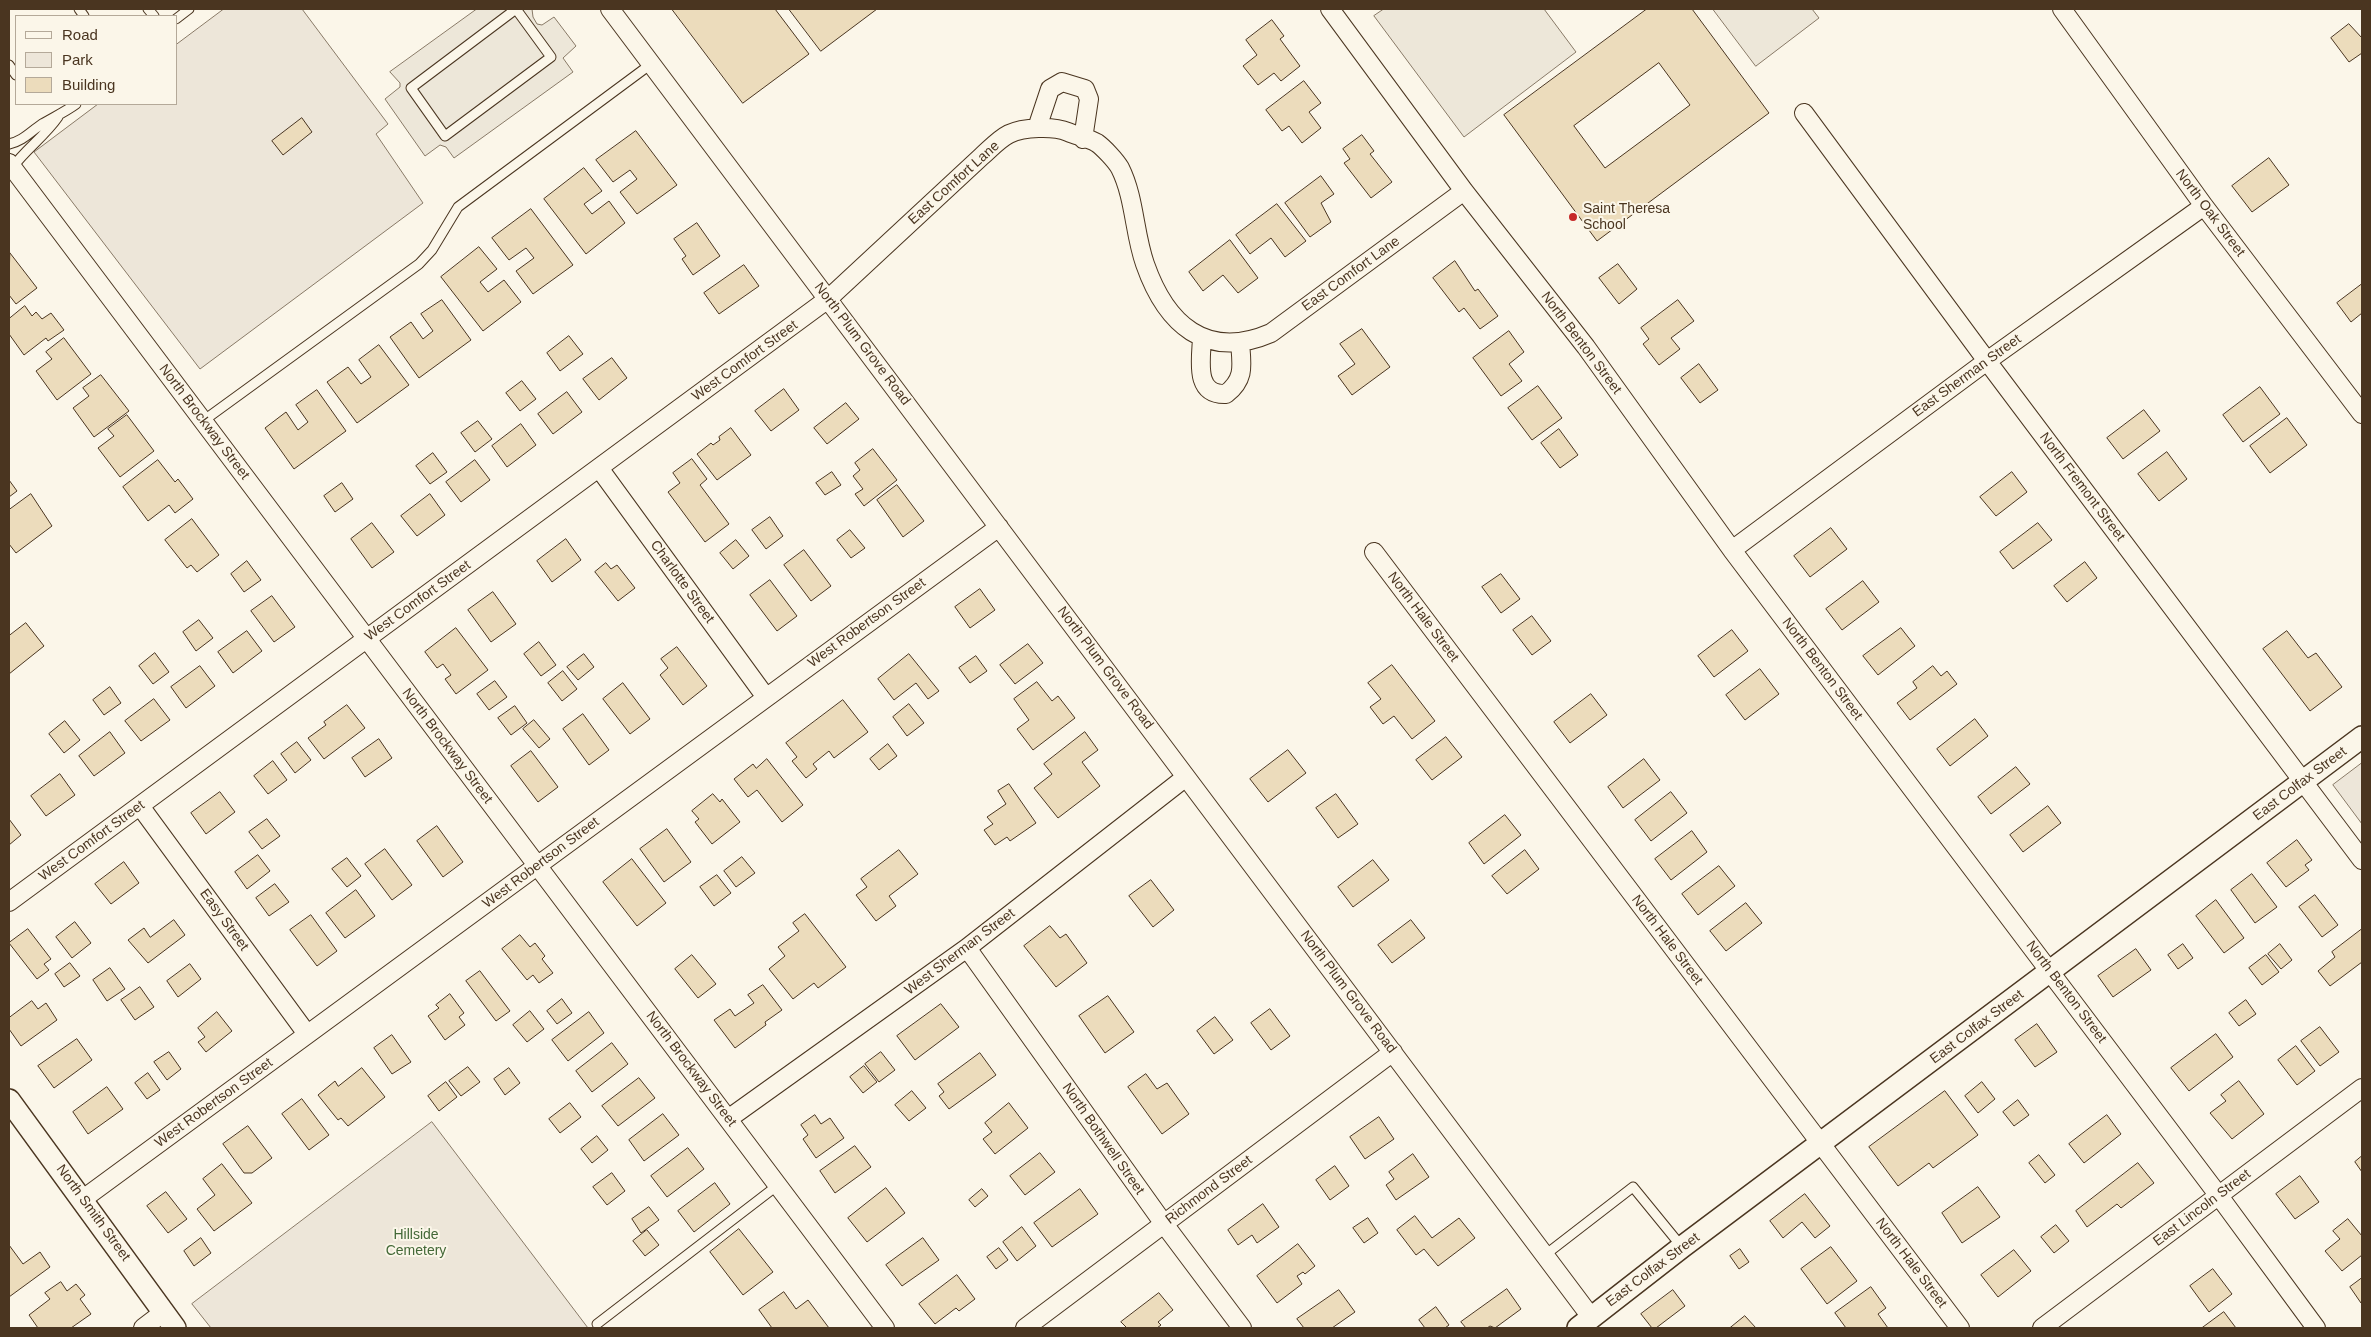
<!DOCTYPE html>
<html>
<head>
<meta charset="utf-8">
<style>
	body { margin:0 }
	#map { position:relative; width:2371px; height:1337px; overflow:hidden; background:#fbf6e9; font-family:Helvetica,sans-serif }
	canvas { display:block }
	.frame { position:absolute; inset:0; border:10px solid #4a3520; pointer-events:none }
	.legend { position:absolute; left:15px; top:15px; width:162px; height:90px; box-sizing:border-box; background:#fbf6e9; border:1px solid #b4a999; margin:0; padding:6px 9px; list-style:none; font-size:15px; color:#4a3520 }
	.legend li { display:flex; align-items:center; gap:10px; height:25px }
	.legend b { width:25px; border:1px solid #b4a999 }
</style>
</head>
<body>
<div id="map">
<canvas width="2371" height="1337"></canvas>
<div class="frame"></div>
<ul class="legend">
<li><b style="height:6px;background:#fbf6e9"></b>Road</li>
<li><b style="height:14px;background:#ede6d9"></b>Park</li>
<li><b style="height:14px;background:#ecdcbc"></b>Building</li>
</ul>
</div>
<script>
const context = document.querySelector('canvas').getContext('2d');
context.lineJoin = 'round';
function fillPath(path, color) { context.fillStyle = color; context.fill(path, 'evenodd'); }
function stroke(path, color, width, dash) { context.strokeStyle = color; context.lineWidth = width; context.lineCap = dash ? 'butt' : 'round'; context.setLineDash(dash || []); context.stroke(path); }
function write(font, color, halo, rows, align = 'center') {
  context.font = font + ' Helvetica,sans-serif'; context.lineWidth = 4; context.setLineDash([]); context.textBaseline = 'middle'; context.strokeStyle = halo; context.fillStyle = color; for (const [text, x, y, turn = 0] of rows) {
    context.save(); context.translate(x, y); context.rotate((+turn || 0) * Math.PI / 180); context.textAlign = isNaN(turn) ? turn : align; if (halo) context.strokeText(text, 0, 0); context.fillText(text, 0, 0); context.restore();
  }
}
const green = new Path2D(`
	M224,9H302L388,124L376,134L423,203L200,369L34,152L98,104H176V45Z
	M2362,763V824L2333,785Z
	M432,1122L588,1328H211L192,1304Z`);
fillPath(green, '#ede6d9');
stroke(green, '#887966', 1);
const parking = new Path2D(`
	M477,9H532L533,17L537,24L542,25L554,17L576,46L563,58L573,72L454,158L446,147L440,145L425,156L385,99L400,87V83L390,72Z
	M1384,9H1544L1576,52L1464,137L1374,16Z
	M1713,9H1812L1819,18L1756,66Z`);
fillPath(parking, '#ede7d9');
stroke(parking, '#887966', 1);
const building = new Path2D(`
	M672,9H775L809,54L743,103Z
	M789,9H877L821,51Z
	M1647,9H1692L1769,113L1597,241L1504,115ZM1659,63L1690,105L1605,168L1574,126Z
	M1272,20L1284,36L1280,39L1300,66L1281,81L1274,73L1258,85L1243,66L1257,55L1246,40Z
	M2349,24L2362,38V53L2349,62L2331,38Z
	M1304,81L1321,103L1309,112L1321,128L1302,143L1289,126L1282,131L1266,110Z
	M302,118L312,132L283,155L272,141Z
	M636,131L677,185L637,214L620,192L637,179L630,170L613,182L596,160Z
	M1362,135L1374,151L1370,154L1392,182L1371,198L1344,163L1350,159L1343,149Z
	M2269,158L2289,185L2252,212L2232,186Z
	M584,168L602,191L584,204L592,214L609,201L625,223L586,254L544,199Z
	M1321,176L1334,194L1321,203L1331,222L1310,237L1285,203Z
	M1277,204L1306,241L1285,257L1271,238L1250,254L1236,235Z
	M531,209L573,265L533,294L516,271L534,258L526,248L509,260L492,238Z
	M697,223L720,256L693,275L682,259L686,256L674,239Z
	M1230,240L1258,278L1238,293L1223,275L1203,291L1189,272Z
	M479,247L497,269L480,282L488,292L504,280L521,302L483,331L441,277Z
	M10,253L37,288L16,304L9,295Z
	M1455,261L1475,291L1478,289L1498,316L1480,329L1464,308L1459,312L1433,278Z
	M1618,264L1637,289L1619,304L1599,278Z
	M744,265L759,286L719,314L704,293Z
	M2362,284V313L2351,322L2337,303Z
	M442,300L471,340L419,378L390,337L411,322L423,339L433,331L421,314Z
	M1678,300L1694,321L1671,338L1680,349L1659,365L1643,344L1649,339L1641,328Z
	M25,306L32,316L36,312L42,319L51,313L64,330L48,341L46,338L24,355L9,334V319Z
	M1362,329L1390,367L1352,395L1338,376L1355,364L1340,344Z
	M1509,331L1524,352L1509,364L1522,381L1501,396L1473,358Z
	M569,336L583,354L560,371L547,353Z
	M64,338L91,374L57,400L36,371L52,359L46,352Z
	M379,345L409,385L357,423L327,382L348,367L361,384L371,377L359,360Z
	M612,358L627,378L599,400L583,379Z
	M1699,364L1718,390L1700,403L1681,378Z
	M101,375L129,411L94,437L73,408L89,396L83,388Z
	M522,381L536,399L520,411L506,393Z
	M1538,386L1562,418L1532,440L1508,408Z
	M2260,387L2280,414L2243,442L2223,415Z
	M784,389L799,410L771,431L755,411Z
	M317,390L346,431L294,469L265,428L286,412L298,430L308,422L296,405Z
	M567,392L582,412L553,434L538,414Z
	M846,403L859,419L827,444L814,428Z
	M2144,410L2160,431L2123,459L2107,438Z
	M127,415L154,451L120,477L98,448L114,436L108,429Z
	M2287,418L2307,445L2270,473L2250,446Z
	M478,421L492,439L475,452L461,433Z
	M521,424L536,445L507,467L492,446Z
	M731,428L751,455L717,480L697,454L711,443L713,445L720,440L719,437Z
	M1559,429L1578,455L1560,468L1541,443Z
	M873,449L897,480L864,506L855,494L863,489L853,476L860,470L855,463Z
	M2167,452L2187,479L2159,501L2138,474Z
	M433,453L447,472L430,484L416,466Z
	M692,459L707,479L700,485L729,524L705,542L668,492L680,483L673,473Z
	M158,460L175,482L178,479L193,499L175,513L169,505L148,521L123,487Z
	M475,460L490,480L461,502L446,482Z
	M832,472L841,485L825,495L816,483Z
	M2012,472L2027,492L1996,516L1980,497Z
	M9,480L17,491L9,497Z
	M342,483L353,499L335,512L324,496Z
	M897,485L924,521L903,537L877,500Z
	M31,494L52,526L16,553L9,544V510Z
	M430,494L445,515L417,536L401,516Z
	M770,517L783,536L766,549L752,530Z
	M192,519L219,555L197,572L191,565L187,568L165,540Z
	M372,523L394,552L372,568L351,539Z
	M2038,523L2052,540L2013,569L2000,552Z
	M1831,528L1847,549L1810,577L1794,556Z
	M850,530L865,548L851,558L837,540Z
	M566,539L581,560L552,582L537,561Z
	M736,540L749,556L733,569L720,553Z
	M804,550L831,586L811,601L784,565Z
	M247,561L261,580L244,592L231,574Z
	M2085,562L2097,578L2067,602L2054,586Z
	M606,563L611,569L617,565L635,588L618,601L595,572Z
	M1501,574L1520,599L1501,613L1482,587Z
	M770,580L797,616L777,631L750,595Z
	M1863,581L1879,602L1842,630L1826,609Z
	M980,589L995,610L970,628L955,607Z
	M493,592L516,624L491,642L468,610Z
	M272,596L295,627L274,642L251,611Z
	M1532,616L1551,641L1532,655L1513,630Z
	M199,620L213,638L196,651L183,632Z
	M26,623L44,646L9,674V636Z
	M456,628L488,670L456,694L445,679L451,675L443,664L437,668L425,652Z
	M1901,628L1915,646L1878,675L1863,656Z
	M1732,630L1748,651L1714,677L1698,656Z
	M247,631L262,651L233,673L218,652Z
	M2287,631L2308,658L2316,653L2342,687L2310,711L2263,649Z
	M539,642L556,665L541,676L524,654Z
	M1028,644L1043,663L1015,684L1000,665Z
	M677,647L707,686L683,705L660,675L668,668L661,659Z
	M155,653L169,672L153,684L139,666Z
	M584,654L594,667L578,680L567,667Z
	M909,654L939,691L928,699L916,683L894,700L878,679Z
	M976,656L987,671L970,683L959,668Z
	M1392,665L1435,721L1412,739L1394,716L1383,724L1370,707L1381,699L1368,683Z
	M200,666L215,686L186,708L171,687Z
	M1933,666L1941,676L1947,671L1957,684L1910,720L1897,703L1917,688L1913,682Z
	M1760,669L1779,694L1745,720L1726,695Z
	M563,671L577,689L562,701L548,683Z
	M495,681L507,697L489,710L477,694Z
	M1037,682L1052,701L1058,696L1075,718L1033,750L1017,729L1029,720L1014,699Z
	M623,683L650,719L630,734L603,699Z
	M110,687L121,703L104,715L93,700Z
	M1591,694L1607,715L1570,743L1554,722Z
	M154,699L170,720L141,741L125,721Z
	M843,700L868,732L834,758L829,751L813,764L817,769L806,778L792,761L797,757L786,743Z
	M909,704L924,723L907,736L893,717Z
	M347,705L365,728L324,759L308,738L326,725L324,722Z
	M515,706L527,723L511,735L498,718Z
	M583,714L609,750L589,765L563,729Z
	M1975,719L1988,736L1950,766L1937,749Z
	M534,720L550,739L539,748L523,729Z
	M65,721L80,740L64,753L49,734Z
	M110,732L125,753L94,776L79,756Z
	M1085,732L1098,750L1082,762L1100,786L1058,818L1034,788L1052,774L1044,764Z
	M1446,737L1462,757L1432,780L1416,760Z
	M379,739L392,758L365,777L352,758Z
	M297,742L311,760L295,773L281,754Z
	M888,744L897,756L879,770L870,759Z
	M1288,750L1306,773L1268,802L1250,779Z
	M531,751L558,787L538,802L511,766Z
	M767,759L803,805L782,822L757,790L748,797L734,779L753,764L756,768Z
	M1644,759L1660,780L1623,808L1608,787Z
	M273,761L287,780L268,794L254,776Z
	M2016,767L2030,784L1991,814L1978,797Z
	M60,774L75,795L46,816L31,796Z
	M1009,784L1036,823L1010,841L1007,837L995,845L984,830L993,824L987,817L1006,804L998,791Z
	M220,792L235,812L206,834L191,813Z
	M1671,792L1687,813L1651,841L1635,820Z
	M713,794L720,802L722,799L740,822L712,844L695,822L699,819L692,811Z
	M1336,794L1358,824L1338,838L1316,808Z
	M2048,806L2061,823L2023,852L2010,835Z
	M1505,815L1521,835L1484,864L1469,843Z
	M9,819L21,835L9,845Z
	M267,819L280,836L262,849L249,832Z
	M437,826L463,862L443,877L417,841Z
	M667,829L691,862L664,882L640,849Z
	M1692,831L1707,852L1671,880L1655,859Z
	M2297,840L2312,860L2305,865L2309,870L2286,887L2267,863Z
	M385,849L412,885L392,900L365,864Z
	M899,850L918,874L889,896L896,906L876,921L856,895L867,887L861,879Z
	M1525,850L1539,869L1507,894L1492,876Z
	M258,855L270,871L247,889L235,872Z
	M742,857L755,873L736,887L724,871Z
	M347,858L361,876L347,887L332,869Z
	M632,859L666,903L637,926L603,882Z
	M1373,860L1389,880L1353,907L1338,887Z
	M124,862L139,883L111,904L95,884Z
	M1719,866L1735,886L1698,915L1682,894Z
	M2252,874L2277,907L2255,923L2231,890Z
	M717,875L731,893L714,906L700,887Z
	M1151,880L1174,910L1153,927L1129,896Z
	M275,884L289,902L269,916L256,898Z
	M356,890L375,916L345,938L326,913Z
	M2315,895L2338,925L2322,937L2299,907Z
	M2216,900L2244,938L2224,953L2196,916Z
	M1746,903L1762,923L1726,951L1710,931Z
	M805,914L846,967L818,988L814,983L793,999L769,969L785,956L778,947L799,931L793,923Z
	M311,915L337,951L317,966L290,930Z
	M174,920L185,935L148,963L128,940L144,928L150,937Z
	M1411,920L1425,938L1392,963L1378,945Z
	M75,922L91,943L72,958L56,937Z
	M1050,926L1060,938L1066,934L1087,963L1056,987L1024,946Z
	M28,929L51,959L44,964L49,970L37,979L9,943Z
	M2362,929V962L2330,986L2318,971L2335,957L2332,952Z
	M520,935L530,947L535,943L545,956L542,959L553,973L539,983L533,975L527,980L502,949Z
	M2183,944L2193,958L2178,969L2168,955Z
	M2280,944L2292,960L2281,969L2268,954Z
	M2136,949L2151,970L2113,997L2098,976Z
	M692,955L716,984L698,998L675,969Z
	M2266,955L2279,972L2262,985L2249,968Z
	M70,963L80,976L64,987L55,974Z
	M190,964L201,979L178,997L167,981Z
	M110,968L125,989L107,1001L93,980Z
	M480,971L510,1011L496,1021L466,981Z
	M763,985L782,1010L765,1022L766,1025L735,1048L714,1020L730,1009L735,1016L754,1003L748,995Z
	M140,987L154,1007L135,1020L121,1000Z
	M450,994L464,1013L459,1017L465,1025L445,1040L428,1016L439,1008L436,1005Z
	M1108,996L1134,1032L1105,1053L1079,1016Z
	M562,999L572,1013L557,1024L547,1011Z
	M2246,1000L2256,1014L2239,1026L2229,1013Z
	M32,1001L38,1009L46,1003L57,1020L21,1046L9,1029V1018Z
	M941,1004L959,1027L915,1060L897,1036Z
	M1270,1009L1290,1036L1271,1050L1251,1023Z
	M530,1011L544,1029L527,1042L513,1025Z
	M217,1012L232,1031L206,1052L198,1042L205,1037L198,1028Z
	M589,1012L604,1033L568,1061L552,1040Z
	M1215,1017L1233,1040L1214,1054L1197,1031Z
	M2037,1024L2057,1052L2035,1067L2015,1040Z
	M2320,1027L2339,1052L2320,1066L2301,1041Z
	M2216,1034L2233,1057L2189,1091L2171,1068Z
	M392,1035L411,1062L392,1074L374,1048Z
	M77,1039L92,1060L54,1088L38,1066Z
	M612,1043L628,1064L592,1092L576,1071Z
	M2296,1046L2315,1071L2297,1085L2278,1060Z
	M169,1052L181,1069L167,1080L154,1062Z
	M881,1052L895,1070L879,1082L865,1064Z
	M980,1053L996,1075L949,1109L939,1096L944,1092L938,1084Z
	M864,1066L877,1082L863,1093L850,1077Z
	M468,1067L480,1082L461,1096L449,1081Z
	M362,1068L385,1097L348,1126L341,1118L338,1120L318,1095L335,1081L338,1086Z
	M509,1068L520,1083L505,1095L494,1079Z
	M148,1073L160,1090L147,1099L135,1083Z
	M1146,1074L1157,1089L1167,1083L1189,1114L1162,1134L1128,1087Z
	M639,1078L655,1098L618,1126L602,1106Z
	M2239,1081L2264,1114L2232,1139L2210,1113L2226,1101L2221,1095Z
	M446,1082L457,1097L439,1111L428,1096Z
	M1982,1082L1995,1099L1978,1113L1965,1096Z
	M107,1087L123,1109L88,1134L73,1112Z
	M912,1091L926,1108L909,1121L895,1105Z
	M1945,1091L1978,1135L1933,1168L1929,1163L1898,1186L1869,1147Z
	M302,1099L329,1135L309,1150L282,1114Z
	M2018,1100L2029,1115L2014,1126L2003,1112Z
	M570,1103L581,1117L560,1133L549,1119Z
	M1009,1103L1028,1128L995,1154L983,1139L992,1132L985,1123Z
	M663,1114L679,1135L644,1161L629,1140Z
	M815,1115L821,1124L830,1118L844,1138L816,1158L803,1139L808,1135L801,1125Z
	M2107,1115L2121,1134L2084,1163L2069,1144Z
	M1379,1117L1394,1139L1365,1159L1350,1137Z
	M248,1126L272,1158L252,1173H244L223,1144Z
	M597,1136L608,1150L592,1163L581,1149Z
	M855,1146L871,1167L835,1193L820,1171Z
	M688,1148L704,1169L667,1197L651,1176Z
	M1040,1153L1055,1172L1025,1195L1010,1176Z
	M1413,1154L1429,1177L1396,1200L1386,1185L1394,1179L1389,1172Z
	M2039,1155L2055,1175L2045,1183L2029,1163Z
	M2362,1156V1172L2355,1162Z
	M2138,1163L2154,1183L2121,1208L2117,1204L2087,1227L2076,1211Z
	M222,1164L252,1203L214,1231L197,1209L215,1195L203,1179Z
	M1335,1166L1349,1186L1330,1200L1316,1180Z
	M612,1173L625,1191L607,1205L593,1187Z
	M2300,1176L2319,1202L2295,1219L2276,1194Z
	M715,1183L730,1204L694,1232L678,1211Z
	M1978,1187L2000,1217L1962,1243L1942,1213Z
	M886,1188L905,1213L867,1242L848,1218Z
	M982,1189L988,1196L975,1207L969,1200Z
	M1080,1189L1098,1214L1052,1247L1034,1223Z
	M166,1192L187,1219L168,1233L147,1206Z
	M1805,1194L1830,1226L1815,1238L1802,1222L1783,1238L1770,1221Z
	M1263,1204L1279,1227L1257,1243L1252,1235L1238,1245L1228,1230Z
	M649,1207L659,1220L641,1233L632,1219Z
	M1415,1216L1432,1238L1459,1218L1475,1238L1438,1266L1424,1249L1416,1255L1397,1230Z
	M1368,1218L1378,1233L1364,1243L1353,1228Z
	M2348,1219L2362,1236V1255L2342,1271L2325,1251L2340,1239L2333,1231Z
	M2056,1225L2069,1241L2054,1253L2041,1237Z
	M1022,1227L1036,1246L1017,1261L1003,1242Z
	M739,1229L773,1272L743,1295L710,1252Z
	M647,1230L659,1245L645,1256L633,1241Z
	M201,1238L211,1253L194,1266L184,1251Z
	M923,1238L939,1260L902,1286L886,1265Z
	M1298,1244L1315,1266L1305,1274L1303,1272L1297,1276L1302,1284L1277,1303L1257,1276Z
	M9,1245L23,1264L40,1252L50,1267L9,1297Z
	M1831,1247L1857,1281L1827,1304L1801,1269Z
	M999,1248L1008,1260L996,1269L987,1257Z
	M1740,1249L1749,1262L1739,1269L1730,1256Z
	M2014,1250L2031,1271L1998,1297L1981,1275Z
	M2213,1269L2232,1294L2209,1312L2190,1286Z
	M957,1275L975,1299L959,1311L956,1308L935,1324L919,1304Z
	M2362,1278V1302L2361,1303L2350,1287Z
	M61,1282L67,1291L76,1284L85,1295L80,1299L91,1314L71,1328H38L29,1315L50,1299L45,1293Z
	M1871,1287L1886,1308L1878,1314L1888,1328H1846L1835,1313Z
	M1507,1289L1521,1309L1495,1328L1490,1326L1487,1328H1466L1461,1322Z
	M1339,1290L1355,1312L1332,1328H1304L1297,1319Z
	M1673,1290L1685,1306L1656,1328H1652L1641,1314Z
	M784,1292L796,1309L808,1300L829,1328H772L759,1310Z
	M1159,1293L1173,1310L1158,1322L1161,1325L1157,1328H1127L1121,1322Z
	M1436,1307L1449,1325L1445,1328H1425L1419,1320Z
	M2224,1312L2236,1328H2202Z
	M1745,1316L1756,1328H1730Z`);
fillPath(building, '#ecdcbc');
stroke(building, '#4a3520', 1);
const service = new Path2D(`
	M79,9L84,16
	M148,9L154,16
	M516,9L551,57L445,136L411,88L516,9H517
	M176,19L189,9
	M9,65L16,75
	M9,144C23,141 30,132 42,124C54,117 65,112 76,104
	M12,168C26,149 45,136 58,117
	M203,421L419,264L432,250L458,207L651,64
	M1545,1255L1633,1187L1682,1247
	M597,1324L778,1185`);
const minor = new Path2D(`
	M610,9L1591,1317
	M1330,9L1464,191L1586,347L1732,550L2219,1196L2316,1328
	M2062,9L2204,206L2362,414
	M1804,113L1987,361L2362,860
	M1037,128L1050,89L1062,82L1085,89L1089,99L1083,139
	M9,163L885,1328
	M1202,338C1201,361 1194,395 1226,394C1245,379 1242,366 1240,343
	M599,468L765,696
	M1732,550L1987,361L2204,206
	M1374,552L1960,1328
	M140,806L307,1034
	M9,902L828,299L982,156C990,149 999,139 1009,134C1023,127 1054,126 1068,132C1077,136 1089,138 1097,143C1104,148 1116,161 1120,168C1135,198 1134,233 1145,264C1166,324 1206,361 1271,333L1464,191
	M967,948L1164,1224L1242,1328
	M728,1119L967,948L1186,777
	M83,1199C388,975 692,749 999,527
	M143,1328L164,1312
	M1025,1328L1393,1052
	M2042,1328L2362,1088`);
const tertiary = new Path2D(`
	M9,1100L175,1328
	M1578,1328L1682,1247L2362,737`);
stroke(service, '#4a3520', 11);
stroke(minor, '#4a3520', 20);
stroke(tertiary, '#4a3520', 24);
stroke(service, '#fbf6e9', 9);
stroke(minor, '#fbf6e9', 18);
stroke(tertiary, '#fbf6e9', 21);
for (const [x, y, r, color] of [
	[1573,217,5,"#c62828"]
]) { const dot = new Path2D(); dot.arc(x, y, r, 0, 2 * Math.PI); context.fillStyle = color; context.fill(dot); stroke(dot, '#fbf6e9', 2); }
write('14px', '#4a3520', '#fbf6e9', [
	["East Comfort Lane",954,183,-42],
	["North Oak Street",2210,213,53],
	["East Comfort Lane",1351,274,-36],
	["North Benton Street",1581,343,53],
	["North Plum Grove Road",862,344,53],
	["West Comfort Street",745,361,-36],
	["East Sherman Street",1967,376,-36],
	["North Brockway Street",204,422,53],
	["North Fremont Street",2082,487,53],
	["Charlotte Street",682,582,54],
	["West Comfort Street",418,601,-36],
	["North Hale Street",1423,617,53],
	["West Robertson Street",867,623,-36],
	["North Plum Grove Road",1105,668,53],
	["North Benton Street",1822,669,53],
	["North Brockway Street",447,746,53],
	["East Colfax Street",2300,784,-37],
	["West Comfort Street",92,841,-36],
	["West Robertson Street",541,863,-37],
	["Easy Street",224,920,54],
	["North Hale Street",1667,940,53],
	["West Sherman Street",960,952,-37],
	["North Plum Grove Road",1348,992,53],
	["North Benton Street",2066,992,53],
	["East Colfax Street",1977,1027,-37],
	["North Brockway Street",691,1069,53],
	["West Robertson Street",214,1103,-36],
	["North Bothwell Street",1103,1139,55],
	["Richmond Street",1209,1190,-37],
	["East Lincoln Street",2202,1208,-37],
	["North Smith Street",93,1213,54],
	["North Hale Street",1911,1263,53],
	["East Colfax Street",1653,1270,-37]
]);
write('14px', '#4a3520', '#fbf6e9', [
	["Saint Theresa",1583,209],
	["School",1583,225]
], 'left');
write('14px', '#436837', '#fbf6e9', [
	["Hillside",416,1235],
	["Cemetery",416,1251]
]);
</script>
</body>
</html>
